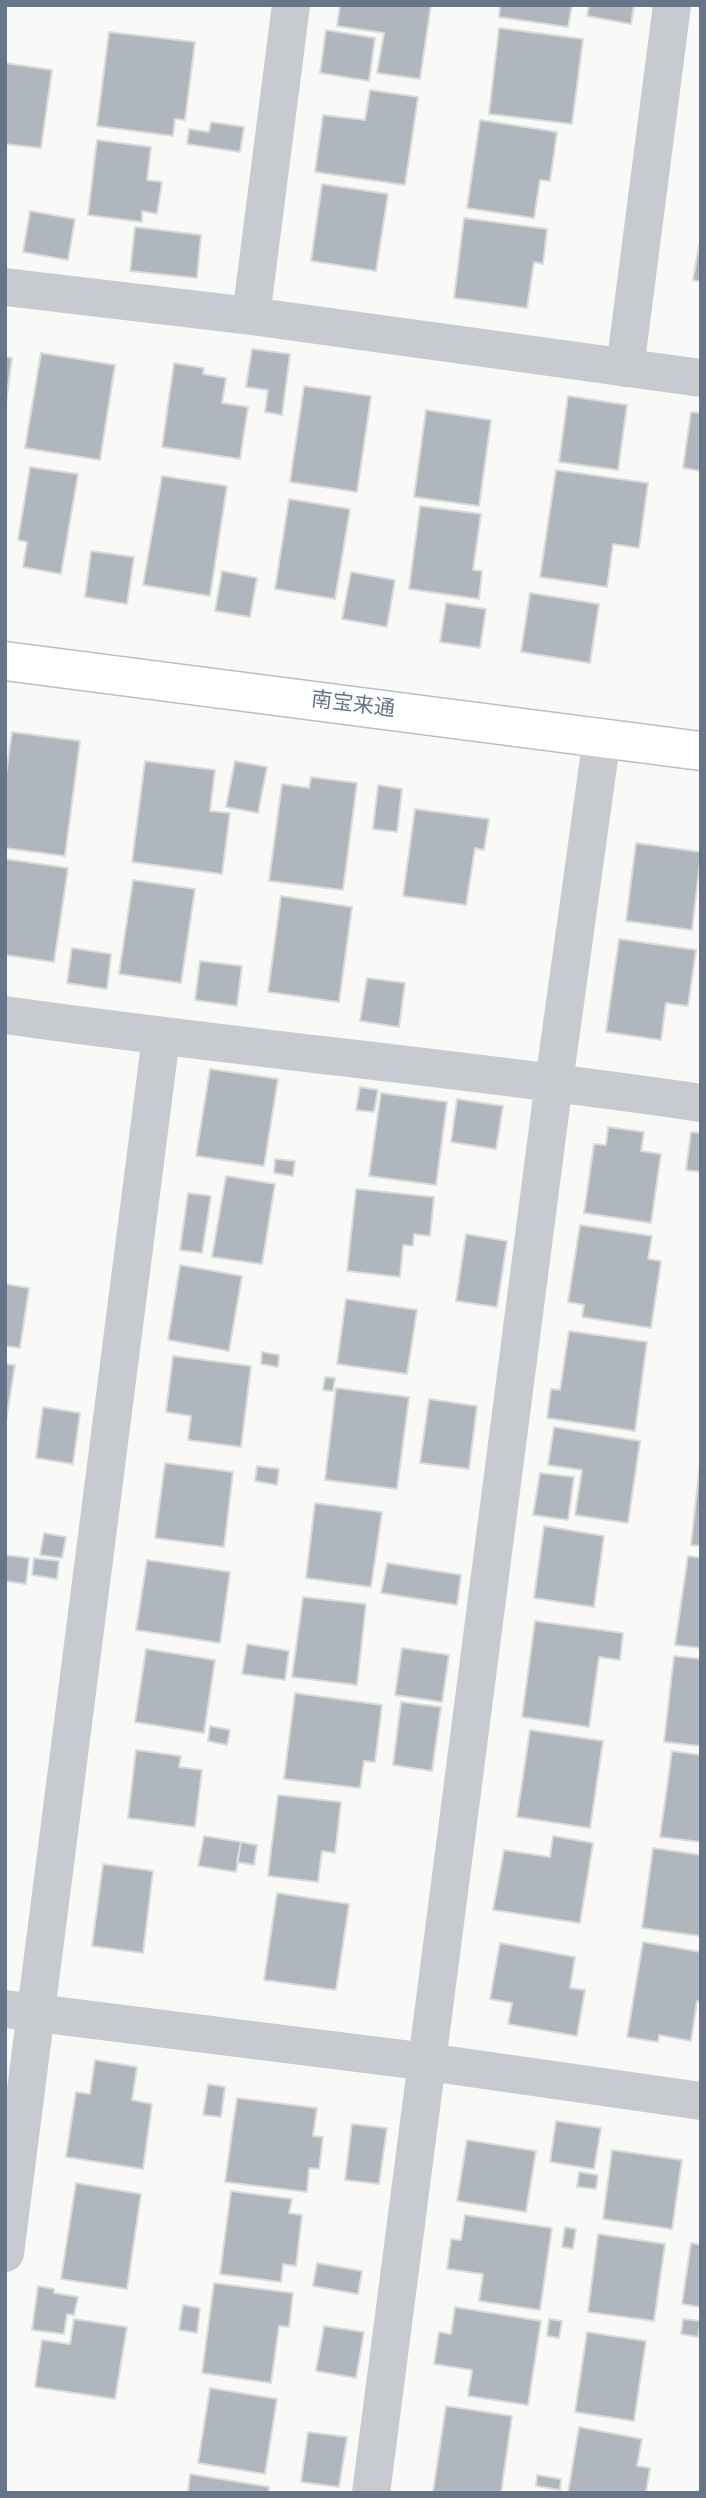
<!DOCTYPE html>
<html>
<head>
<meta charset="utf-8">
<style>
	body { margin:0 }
	#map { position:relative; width:706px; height:2498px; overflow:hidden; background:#f9f9f7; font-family:"Space Grotesk",sans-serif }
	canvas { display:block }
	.frame { position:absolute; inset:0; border:7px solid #677589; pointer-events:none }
</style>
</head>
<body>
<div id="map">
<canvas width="706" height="2498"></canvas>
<div class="frame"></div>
</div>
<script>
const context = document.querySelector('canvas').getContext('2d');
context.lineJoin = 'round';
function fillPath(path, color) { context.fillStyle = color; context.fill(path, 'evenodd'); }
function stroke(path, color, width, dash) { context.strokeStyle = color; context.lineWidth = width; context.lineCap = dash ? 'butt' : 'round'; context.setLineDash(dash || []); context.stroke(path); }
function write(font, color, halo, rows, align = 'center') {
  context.font = font + ' "Space Grotesk","Noto Sans JP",sans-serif'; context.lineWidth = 7; context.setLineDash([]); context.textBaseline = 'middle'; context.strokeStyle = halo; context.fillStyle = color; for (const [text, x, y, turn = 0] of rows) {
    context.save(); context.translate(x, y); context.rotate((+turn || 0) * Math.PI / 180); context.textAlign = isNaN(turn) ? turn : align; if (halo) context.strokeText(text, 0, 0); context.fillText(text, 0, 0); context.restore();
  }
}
const building = new Path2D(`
	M340,5H431L420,79L377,73L384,33L337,26Z
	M500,5H572L568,27L499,17Z
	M589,5H634L631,24L587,16Z
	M499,28L583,39L572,124L489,114Z
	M326,30L375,38L369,81L320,73Z
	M109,32L195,42L185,120L175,119L173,136L97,126Z
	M5,63L52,70L41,148L5,144Z
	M370,90L418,97L405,185L315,172L323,115L365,120Z
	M480,120L557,132L550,181L540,180L534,218L467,208Z
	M211,122L244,127L240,152L187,144L189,129L209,132Z
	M97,140L151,147L147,180L162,182L157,214L142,211V222L88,215Z
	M322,184L388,194L376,271L311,261Z
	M30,211L75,219L68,260L23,252Z
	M464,218L547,229L543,264L534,262L527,308L454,298Z
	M135,227L201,235L197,278L130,271Z
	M699,245L701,246V282L693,280Z
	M252,349L290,354L282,415L265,412L268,390L246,387Z
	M41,353L115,365L100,460L25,448Z
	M5,357L12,358L5,410Z
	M174,363L204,368L203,374L226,378L222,403L248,407L240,459L162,447Z
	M304,386L371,396L357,492L290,482Z
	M568,396L627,405L618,470L559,462Z
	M426,410L491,420L479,506L414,497Z
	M691,412L701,413V471L683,468Z
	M30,467L78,474L61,574L23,567L27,542L18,540Z
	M556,470L648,483L639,548L613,544L607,587L540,577Z
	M162,476L227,486L210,596L143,585Z
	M289,499L350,509L335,599L275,589Z
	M420,506L481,514L473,570L482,571L479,599L409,589Z
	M91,551L134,557L127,604L85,597Z
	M222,571L257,578L250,617L215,611Z
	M351,572L395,580L387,627L342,619Z
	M530,593L599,604L590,663L521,652Z
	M446,603L486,609L480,648L440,642Z
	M12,732L80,741L65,856L5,848V781Z
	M145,761L215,770L210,811L230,813L222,874L132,862Z
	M235,761L267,767L258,813L226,807Z
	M311,777L357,783L343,890L269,881L282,784L309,788Z
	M378,785L402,789L397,832L373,829Z
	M415,809L489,819L484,850L475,848L466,905L403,896Z
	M636,843L701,852L692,930L626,921Z
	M5,859L68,868L54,962L5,955Z
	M133,880L195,889L181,983L119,974Z
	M281,896L352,907L339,1002L268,992Z
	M619,939L696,950L688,1006L666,1003L661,1040L606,1032Z
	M72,948L111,954L107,989L67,983Z
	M200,961L242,966L237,1006L195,1000Z
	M367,978L405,983L399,1027L360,1021Z
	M210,1069L278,1079L264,1166L196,1156Z
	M360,1087L378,1090L374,1112L356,1110Z
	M381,1093L447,1102L436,1185L369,1176Z
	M457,1099L503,1106L496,1149L451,1142Z
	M608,1127L644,1132L641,1151L661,1154L651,1223L584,1213L594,1144L606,1145Z
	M691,1132L701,1133V1172L686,1170Z
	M275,1159L295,1161L293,1176L274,1173Z
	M226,1176L275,1184L262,1264L212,1257Z
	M356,1189L434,1197L430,1236L414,1234L413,1246L403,1245L400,1277L347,1271Z
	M188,1193L211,1196L202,1253L180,1250Z
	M580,1225L652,1236L648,1259L661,1261L651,1328L582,1317L584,1305L568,1302Z
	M466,1234L507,1241L497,1307L456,1301Z
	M180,1265L242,1276L229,1351L168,1340Z
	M5,1284L29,1288L20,1348L5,1346Z
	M346,1299L417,1310L407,1374L337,1364Z
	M569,1331L647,1342L635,1431L547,1418L551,1389L560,1390Z
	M262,1352L279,1355L278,1367L261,1364Z
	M173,1356L251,1366L241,1447L188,1440L191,1416L166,1412Z
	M5,1364L15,1365L5,1427Z
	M325,1377L335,1378L333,1391L323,1390Z
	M336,1388L409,1397L397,1489L325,1480Z
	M429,1399L477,1406L469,1469L420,1463Z
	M43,1407L80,1413L73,1464L36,1458Z
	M554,1427L640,1441L628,1523L575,1515L582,1470L548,1465Z
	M165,1463L233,1472L224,1547L155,1538Z
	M700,1463H701V1546L691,1545Z
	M257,1466L279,1469L277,1485L255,1481Z
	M540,1473L574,1477L568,1520L533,1515Z
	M315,1503L382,1512L371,1587L306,1578Z
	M544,1526L604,1536L594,1607L534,1598Z
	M44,1533L66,1537L62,1558L40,1555Z
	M5,1555L29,1558L26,1584L5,1581Z
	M688,1556L701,1558V1648L675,1645Z
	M34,1558L59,1561L57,1579L32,1575Z
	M147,1560L230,1572L220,1643L136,1630Z
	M387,1563L461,1575L457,1605L381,1593Z
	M303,1597L366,1604L357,1685L292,1677Z
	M535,1621L623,1633L620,1660L599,1657L589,1727L522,1717Z
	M247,1644L289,1651L285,1680L242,1674Z
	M402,1648L449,1655L442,1702L395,1695Z
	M146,1649L215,1660L204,1733L135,1722Z
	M674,1656L701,1659V1746L664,1742Z
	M295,1693L382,1705L375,1762L364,1761L360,1788L284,1779Z
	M401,1702L441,1707L432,1771L393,1765Z
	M210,1726L230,1730L227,1745L208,1741Z
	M530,1730L603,1741L590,1828L517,1817Z
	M136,1750L181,1756L179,1767L202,1770L195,1827L128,1818Z
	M672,1751L701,1755V1842L660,1837Z
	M278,1795L341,1802L335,1853L322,1851L318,1882L268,1876Z
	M204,1836L241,1842L236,1872L198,1866Z
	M553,1836L593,1843L580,1923L493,1910L504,1850L550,1857Z
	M241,1842L257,1845L254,1865L237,1862Z
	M653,1848L701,1855L700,1936L642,1928Z
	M103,1864L153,1871L143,1953L92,1946Z
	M277,1893L349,1904L336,1990L264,1980Z
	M643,1942L701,1952V2002L697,2001L691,2041L659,2035L658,2042L627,2037Z
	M500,1943L575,1957L570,1988L585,1990L577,2036L508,2024L512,2003L490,1999Z
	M95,2060L137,2067L132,2100L152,2104L143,2169L66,2157L76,2092L90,2094Z
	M208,2084L225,2087L221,2117L203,2115Z
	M237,2098L317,2108L313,2136L323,2137L319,2169L309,2168L307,2192L225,2182Z
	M556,2121L601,2128L594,2169L550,2162Z
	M352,2124L387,2128L379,2184L345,2180Z
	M467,2140L536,2151L526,2212L457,2201Z
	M612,2150L682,2160L672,2229L603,2219Z
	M579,2172L598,2175L596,2189L577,2187Z
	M76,2183L141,2194L127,2289L61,2279Z
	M231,2191L292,2199L289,2213L302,2215L296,2266L283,2264L281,2282L220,2274Z
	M465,2215L552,2228L540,2310L479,2301L483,2274L447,2269L451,2239L461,2240Z
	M565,2227L576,2229L573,2249L562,2247Z
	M598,2234L665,2244L654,2321L588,2312Z
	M691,2243L701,2245V2307L682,2304Z
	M317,2263L362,2271L358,2294L313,2286Z
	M214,2283L293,2293L289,2327L279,2326L271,2383L202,2373Z
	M38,2286L54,2289V2293L78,2297L74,2315L67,2314L64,2334L32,2330Z
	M183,2305L200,2308L197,2333L179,2330Z
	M455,2307L541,2321L528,2405L468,2396L472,2370L434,2364L439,2332L451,2334Z
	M74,2319L127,2327L115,2399L35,2387L42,2340L70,2344Z
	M549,2319L562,2321L559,2338L547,2336Z
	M683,2319L701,2321L698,2337L681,2334Z
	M324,2326L364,2332L356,2378L316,2371Z
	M587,2332L646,2341L634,2421L575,2412Z
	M210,2388L277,2399L265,2474L198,2463Z
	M446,2406L512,2416L501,2493L433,2492Z
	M579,2427L642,2439L637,2466L650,2468L646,2493H568Z
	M308,2432L347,2437L339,2487L301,2482Z
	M190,2474L269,2487L268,2493H188Z
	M537,2475L561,2479L560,2490L536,2486Z`);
fillPath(building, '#b0b6be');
stroke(building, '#dbdbd9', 2);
const secondary = new Path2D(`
	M5,661L701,751`);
stroke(secondary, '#bbbfc5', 41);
stroke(new Path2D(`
	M5,287L251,316L701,378
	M251,316L291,5
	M625,368L672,5
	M5,1015C237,1048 469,1069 701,1103
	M5,2009L428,2062L701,2101
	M5,2253L161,1037
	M371,2493L554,1082L602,737`), '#c7cace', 38);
stroke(secondary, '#fff', 38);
write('21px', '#677589', '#fff', [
	["南宝来通",353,705,7]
]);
</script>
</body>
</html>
